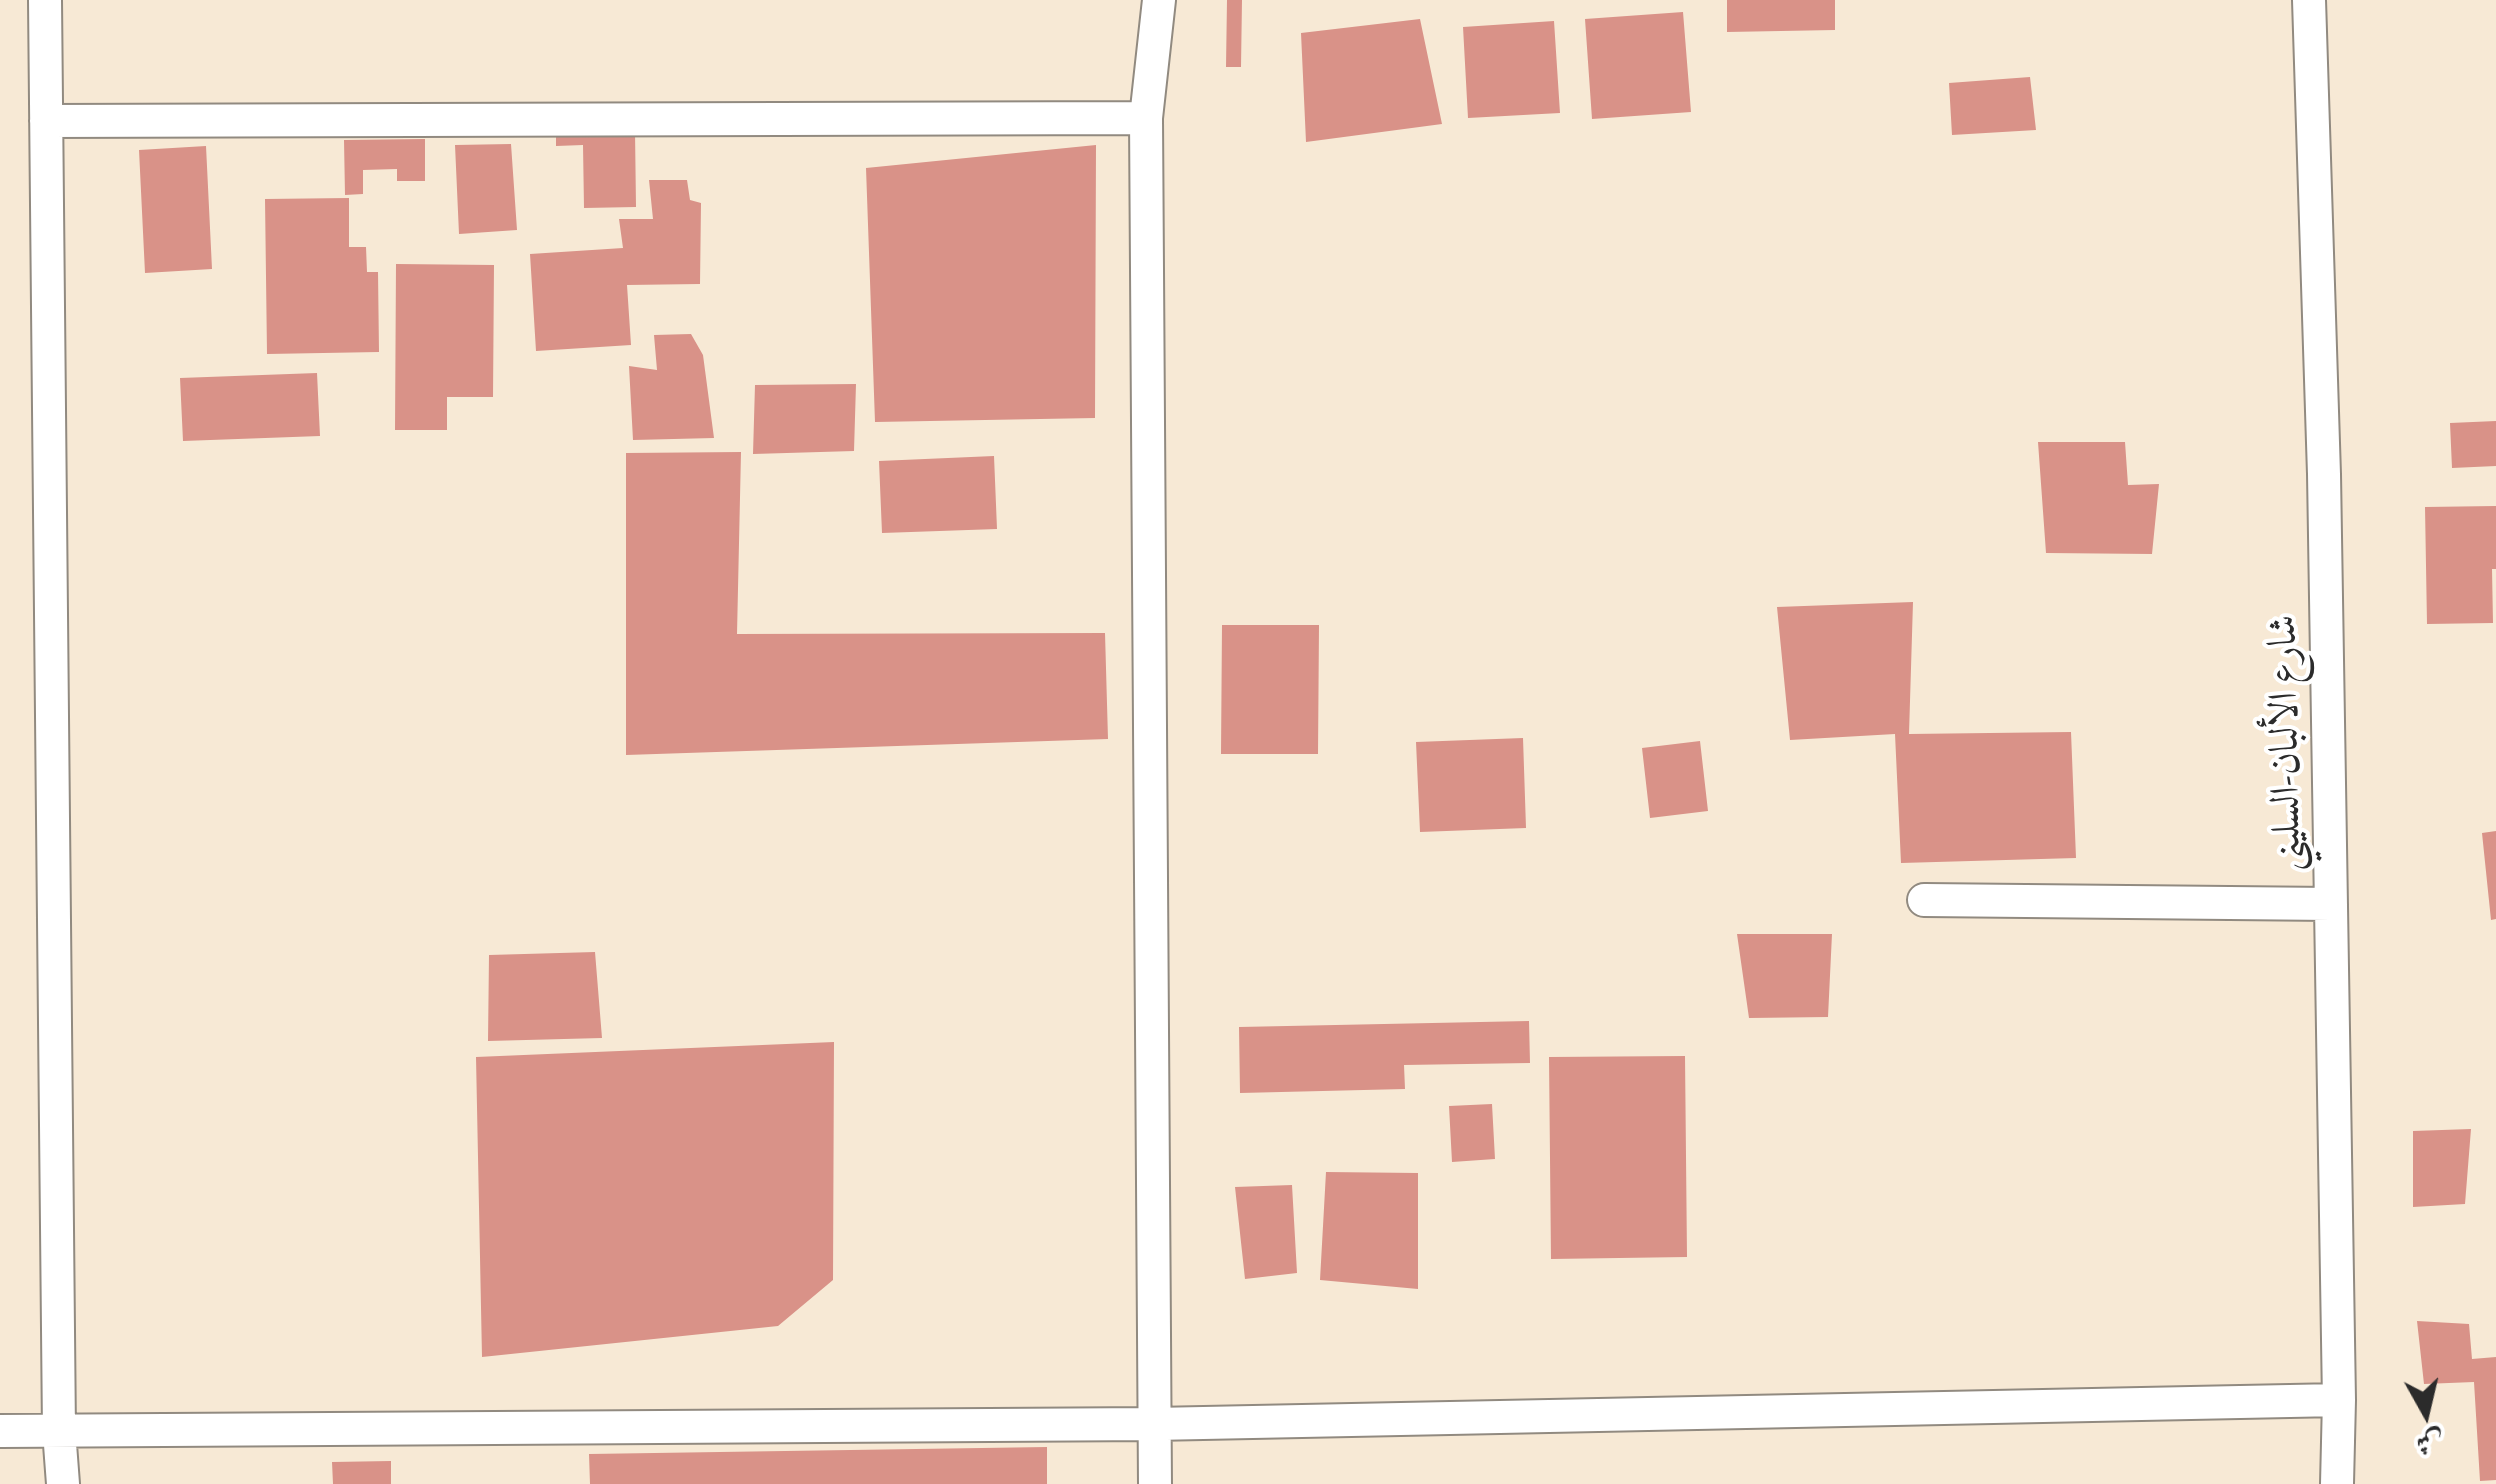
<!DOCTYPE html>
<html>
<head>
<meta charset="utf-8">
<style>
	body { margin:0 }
	#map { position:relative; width:2496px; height:1484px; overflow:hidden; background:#f7e9d5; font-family:"EB Garamond",Amiri,serif }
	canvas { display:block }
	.north { position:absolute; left:2376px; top:1364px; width:100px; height:100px; -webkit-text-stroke:8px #fff; paint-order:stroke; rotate:172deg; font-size:28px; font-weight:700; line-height:40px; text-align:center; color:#2b2b2b }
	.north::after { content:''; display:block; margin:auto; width:35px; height:45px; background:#2b2b2b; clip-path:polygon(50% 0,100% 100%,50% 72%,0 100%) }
</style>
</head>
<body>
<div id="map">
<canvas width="2496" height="1484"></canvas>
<div class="north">ش</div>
</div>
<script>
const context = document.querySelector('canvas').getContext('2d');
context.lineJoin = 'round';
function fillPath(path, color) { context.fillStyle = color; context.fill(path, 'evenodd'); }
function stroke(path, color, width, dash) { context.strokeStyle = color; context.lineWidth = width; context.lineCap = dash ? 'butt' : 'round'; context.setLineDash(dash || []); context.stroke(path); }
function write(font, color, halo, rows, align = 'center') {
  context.font = font + ' "EB Garamond",Amiri,serif'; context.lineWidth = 8; context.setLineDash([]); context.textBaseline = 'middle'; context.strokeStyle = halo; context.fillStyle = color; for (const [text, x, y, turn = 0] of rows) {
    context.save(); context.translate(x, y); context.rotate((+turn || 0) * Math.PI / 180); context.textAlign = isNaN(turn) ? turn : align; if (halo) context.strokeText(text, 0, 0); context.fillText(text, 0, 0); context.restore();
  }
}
fillPath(new Path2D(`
	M1227,0H1242L1241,67H1226Z
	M1727,0H1835V30L1727,32Z
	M1683,12L1691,112L1592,119L1585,19Z
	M1420,19L1442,124L1306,142L1301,33Z
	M1554,21L1560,113L1468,118L1463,27Z
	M2030,77L2036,130L1952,135L1949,83Z
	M635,131L636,207L584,208L583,145L556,146V133Z
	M425,139V181H397V169L363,170V194L345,195L344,140Z
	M511,144L517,230L459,234L455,145Z
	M1096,145L1095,418L875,422L866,168Z
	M206,146L212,269L145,273L139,150Z
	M649,180H687L690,200L701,203L700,284L627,285L631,345L536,351L530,254L623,248L619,219H653Z
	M349,198V247H366L367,272H378L379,352L267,354L265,199Z
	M396,264L494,265L493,397H447V430H395Z
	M691,334L703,355L714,438L633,440L629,366L657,370L654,335Z
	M317,373L320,436L183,441L180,378Z
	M856,384L854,451L753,454L755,385Z
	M2496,421V466L2452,468L2450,423Z
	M2038,442H2125L2128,485L2159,484L2152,554L2046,553Z
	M741,452L737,634L1105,633L1108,739L626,755V453Z
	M994,456L997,529L882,533L879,461Z
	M2496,506V569H2492L2493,623L2427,624L2425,507Z
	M1913,602L1909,734L2071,732L2076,858L1901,863L1895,734L1790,740L1777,607Z
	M1222,625H1319L1318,754H1221Z
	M1523,738L1526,828L1420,832L1416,742Z
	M1700,741L1708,811L1650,818L1642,748Z
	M2496,831V919L2491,920L2482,833Z
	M1737,934H1832L1828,1017L1749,1018Z
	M595,952L602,1038L488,1041L489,955Z
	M1529,1021L1530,1063L1404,1065L1405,1089L1240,1093L1239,1027Z
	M834,1042L833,1280L778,1326L482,1357L476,1057Z
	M1685,1056L1687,1257L1551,1259L1549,1057Z
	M1492,1104L1495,1159L1452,1162L1449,1106Z
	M2471,1129L2465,1204L2413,1207V1131Z
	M1326,1172L1418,1173V1289L1320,1280Z
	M1292,1185L1297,1273L1245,1279L1235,1187Z
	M2417,1321L2469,1324L2472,1359L2496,1357V1480L2480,1481L2474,1382L2424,1384Z
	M1047,1447V1484H590L589,1454Z
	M391,1461V1484H333L332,1462Z`), '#d99288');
const street = new Path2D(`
	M45,0L59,1431L63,1484
	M2309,0L2324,474L2339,1400L2337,1484
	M46,121L1146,118
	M1924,900L2331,904
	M0,1431L1154,1424L2339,1400
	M1155,1484L1146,118L1159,0`);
stroke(street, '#918a80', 36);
stroke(street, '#fff', 32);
write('40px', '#2b2b2b', '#fff', [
	["شارع الألبان-السليني",2286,743,-91]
]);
</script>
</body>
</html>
